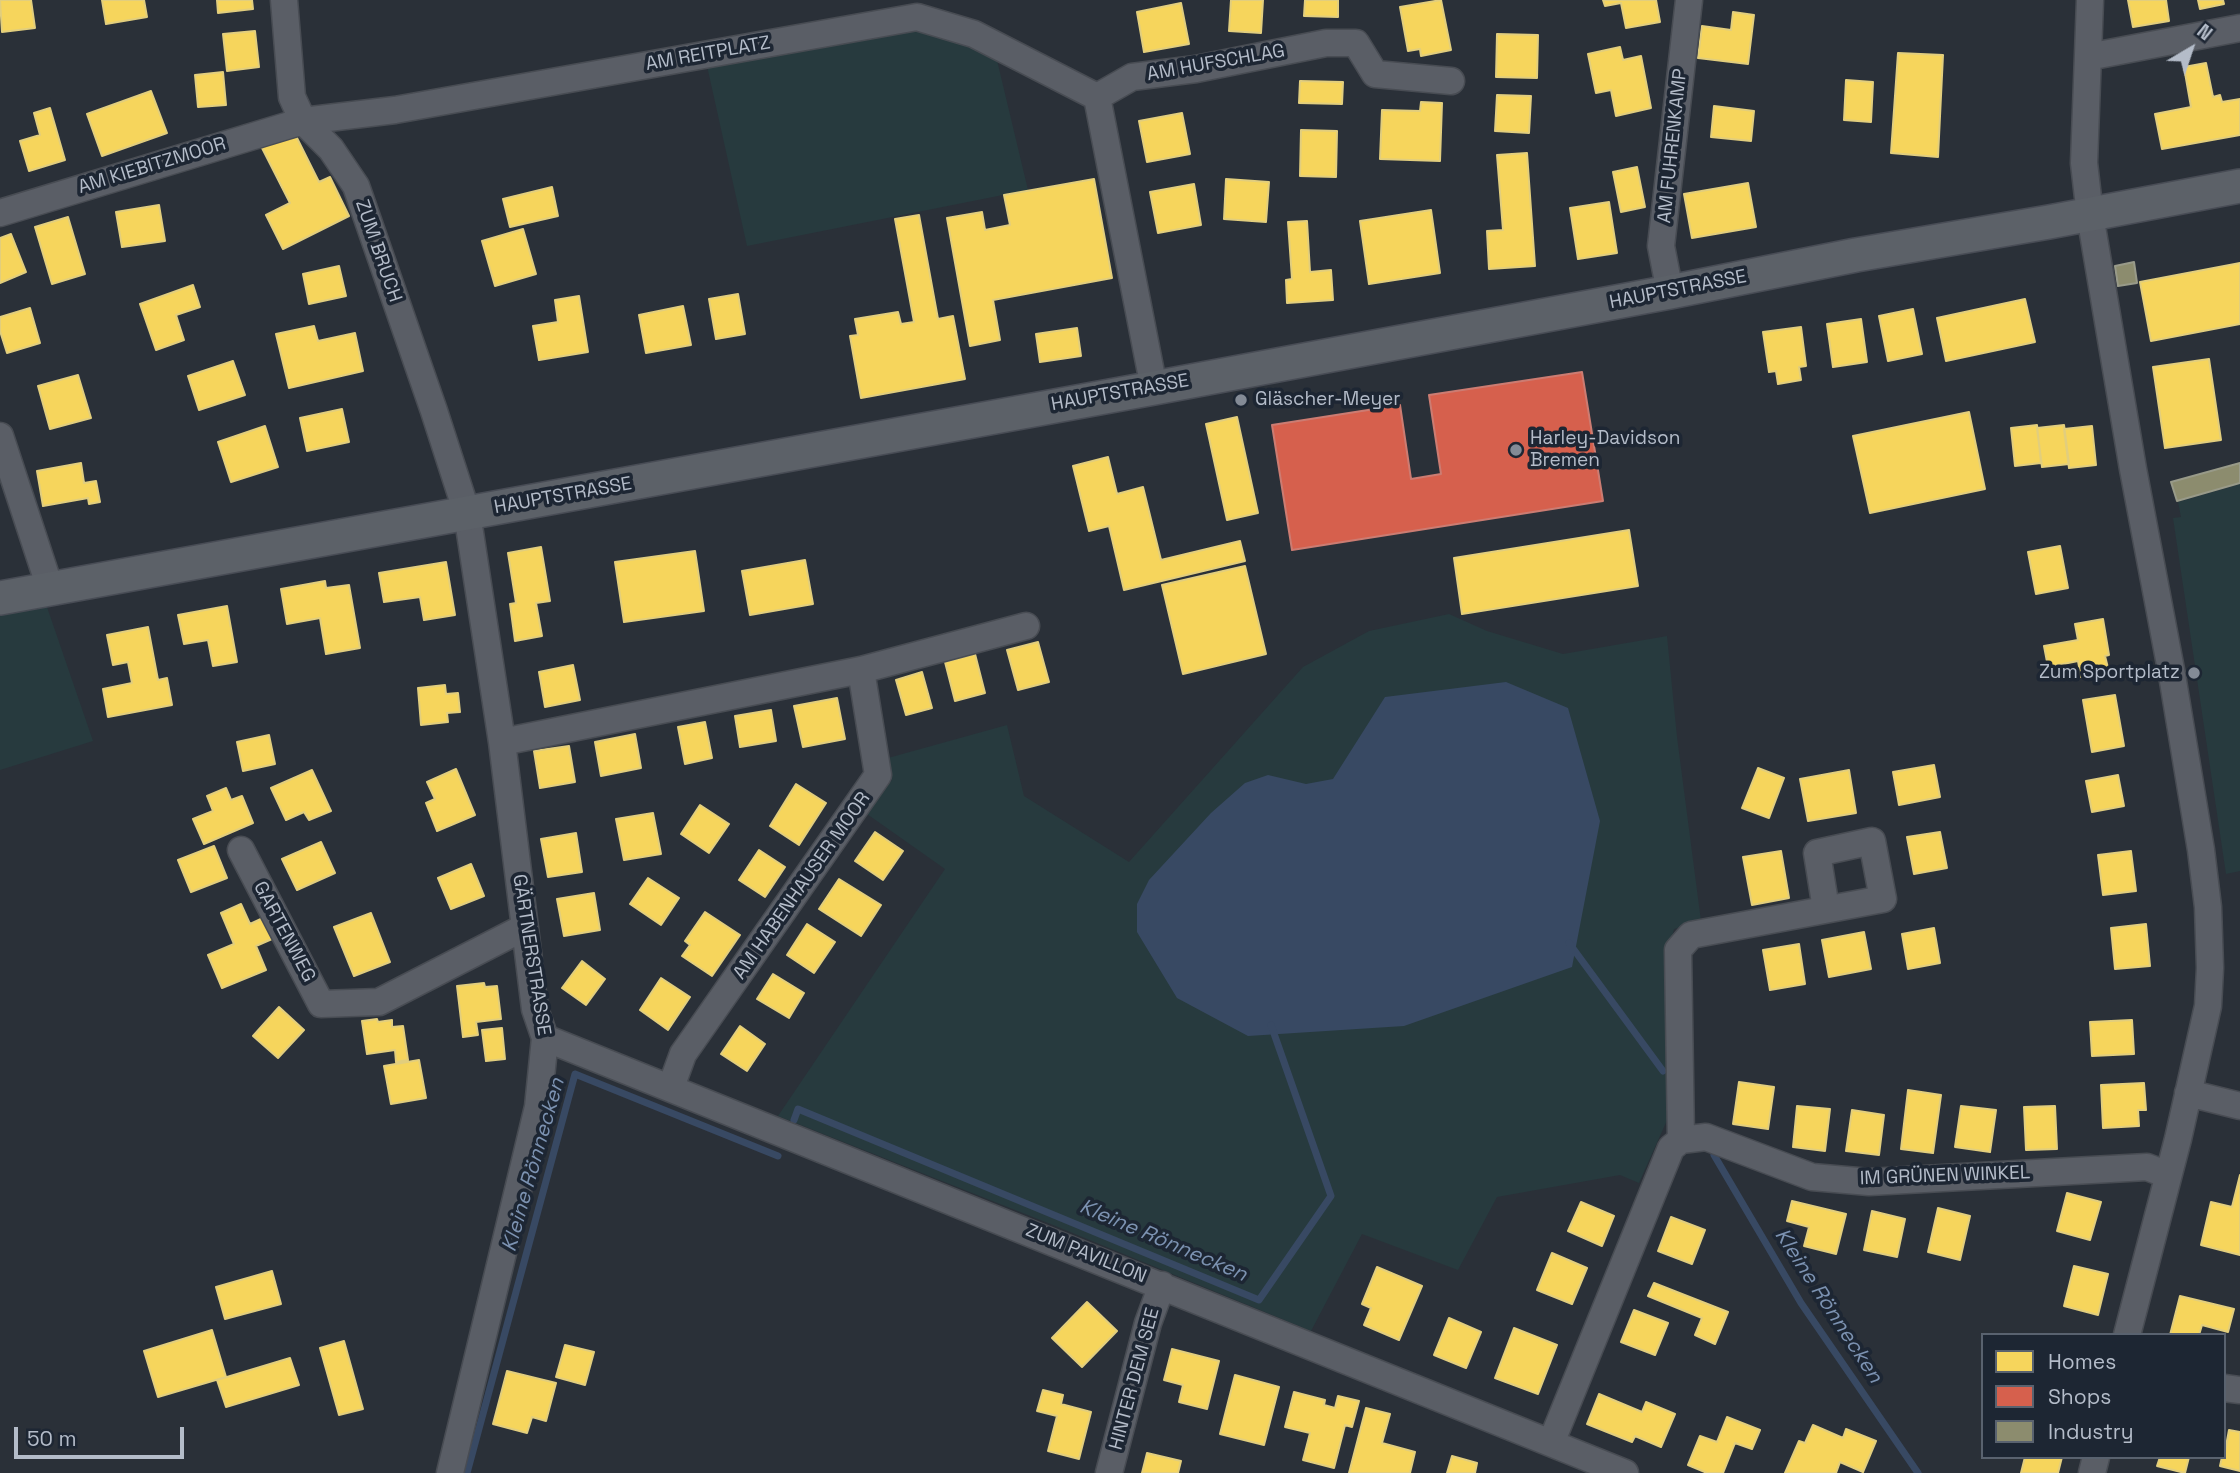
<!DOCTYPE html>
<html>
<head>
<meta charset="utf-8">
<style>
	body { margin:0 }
	#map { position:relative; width:2240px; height:1473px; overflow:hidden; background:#2a3038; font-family:"Space Grotesk",sans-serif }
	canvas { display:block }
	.legend { position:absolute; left:1981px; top:1333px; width:245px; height:126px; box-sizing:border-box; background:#1d2633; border:2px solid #59626f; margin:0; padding:9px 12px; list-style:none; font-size:21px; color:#b4bcc9 }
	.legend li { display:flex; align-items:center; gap:14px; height:35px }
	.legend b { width:35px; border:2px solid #59626f }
	.north { position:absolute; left:2156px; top:14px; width:70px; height:70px; -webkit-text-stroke:5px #1d2633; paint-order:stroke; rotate:39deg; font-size:19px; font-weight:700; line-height:28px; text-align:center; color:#b4bcc9 }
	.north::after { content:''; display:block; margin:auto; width:24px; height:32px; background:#b4bcc9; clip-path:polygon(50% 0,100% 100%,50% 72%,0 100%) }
	.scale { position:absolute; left:14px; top:1427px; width:170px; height:32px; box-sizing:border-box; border:4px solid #b4bcc9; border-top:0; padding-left:9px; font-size:21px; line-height:24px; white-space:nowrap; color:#b4bcc9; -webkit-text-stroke:5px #1d2633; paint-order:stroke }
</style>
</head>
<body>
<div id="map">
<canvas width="2240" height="1473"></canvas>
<ul class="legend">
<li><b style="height:19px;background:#f6d55c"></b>Homes</li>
<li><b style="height:19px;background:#d6604d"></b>Shops</li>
<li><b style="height:19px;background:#8c8c6e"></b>Industry</li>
</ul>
<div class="north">N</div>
<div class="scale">50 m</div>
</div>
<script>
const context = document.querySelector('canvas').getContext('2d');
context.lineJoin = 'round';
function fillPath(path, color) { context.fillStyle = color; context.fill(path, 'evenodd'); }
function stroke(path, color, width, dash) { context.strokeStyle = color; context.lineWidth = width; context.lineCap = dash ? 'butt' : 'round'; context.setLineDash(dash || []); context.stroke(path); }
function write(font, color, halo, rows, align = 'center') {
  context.font = font + ' "Space Grotesk",sans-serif'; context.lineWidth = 7; context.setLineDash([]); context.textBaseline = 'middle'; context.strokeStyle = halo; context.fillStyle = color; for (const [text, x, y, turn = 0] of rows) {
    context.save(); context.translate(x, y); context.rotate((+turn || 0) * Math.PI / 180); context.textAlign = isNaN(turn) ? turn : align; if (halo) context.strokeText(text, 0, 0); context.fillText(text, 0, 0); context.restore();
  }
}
fillPath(new Path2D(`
	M922,24L996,56L1028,190L747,246L707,66Z
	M2240,484V871L2226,874L2173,518L2181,517L2178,502Z
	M47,607L93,741L0,770V615Z
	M1449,614L1487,631L1563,654L1667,636L1677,737L1701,921L1674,929L1666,965L1672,1109L1639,1183L1620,1175L1497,1197L1458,1270L1362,1234L1311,1331L1058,1227L778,1116L945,869L867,814L892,780L888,758L1007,725L1024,796L1129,862L1303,667L1369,631Z`), '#273a3e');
fillPath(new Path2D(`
	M1506,682L1568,708L1600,821L1572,967L1404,1026L1248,1036L1177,998L1137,932V904L1149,880L1211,813L1245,783L1268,775L1306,784L1333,779L1385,697Z`), '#384963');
const homes = new Path2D(`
	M0,0H31L35,28L2,32Z
	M102,0H144L147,17L106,24Z
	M217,0H252L253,9L218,13Z
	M1231,0H1263L1261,33L1229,31Z
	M1305,0H1338V17L1304,16Z
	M1441,0L1451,50L1421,56L1420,49L1408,51L1400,7Z
	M1603,0H1656L1660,22L1626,28L1621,3L1605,6Z
	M2128,0H2166L2169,21L2133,27Z
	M2198,0H2223L2224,4L2200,9Z
	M1181,3L1189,44L1144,52L1137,12Z
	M1733,12L1754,15L1748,64L1698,58L1702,26L1731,30Z
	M255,31L259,67L227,71L223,34Z
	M1497,34L1538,35L1537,78L1496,77Z
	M1620,47L1623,60L1641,56L1651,108L1616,116L1611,90L1596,93L1588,54Z
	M1898,53L1943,55L1938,157L1891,153Z
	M2206,63L2213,97L2220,95L2222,102L2240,99V135L2162,149L2155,114L2191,107L2184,67Z
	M223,72L226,105L198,107L195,75Z
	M1846,80L1873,82L1871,122L1844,120Z
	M1300,81L1343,82L1342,104L1299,103Z
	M151,91L167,133L102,156L87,114Z
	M1497,95L1531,96L1529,133L1495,131Z
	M1421,102L1442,103L1440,161L1380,159L1382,110L1420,111Z
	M1714,106L1754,111L1751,141L1711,137Z
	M50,108L65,160L29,171L20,141L40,135L34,113Z
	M1182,113L1190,154L1147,162L1139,121Z
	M293,130L319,182L330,177L349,216L283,249L266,215L290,203L261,146Z
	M1301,130L1337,131L1336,177L1300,176Z
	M1527,153L1535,266L1489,269L1487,231L1503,230L1497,155Z
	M1637,167L1645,207L1621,212L1613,172Z
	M1094,179L1112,278L993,300L1000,340L970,346L947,218L982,212L985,230L1010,225L1004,195Z
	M1226,179L1269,182L1266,222L1224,219Z
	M1748,183L1756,227L1692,238L1684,194Z
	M1194,184L1201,225L1158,233L1150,192Z
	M552,187L558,216L510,227L503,199Z
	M1609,202L1617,253L1578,259L1570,208Z
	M159,205L165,241L122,247L116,212Z
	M1431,210L1440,273L1369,284L1360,221Z
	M919,215L938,319L953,316L965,379L861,398L850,336L858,335L855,319L898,312L901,324L914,322L895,219Z
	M68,217L85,274L52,284L35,227Z
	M1307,221L1310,272L1331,270L1333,300L1287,303L1286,280L1292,279L1288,222Z
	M523,229L536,274L495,286L482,241Z
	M11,234L26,272L0,283V238Z
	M2240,263V324L2151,341L2140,282Z
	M339,266L346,296L309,304L303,274Z
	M193,285L200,307L176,315L184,340L156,350L140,304Z
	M738,294L745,334L716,339L709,299Z
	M579,296L588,352L539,360L533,326L558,322L555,300Z
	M2025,299L2035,342L1946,361L1937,318Z
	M683,306L691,345L646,353L639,315Z
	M30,308L40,343L7,353L0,331V317Z
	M1913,309L1922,354L1888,361L1879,316Z
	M1861,319L1867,362L1833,367L1827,324Z
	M314,326L318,341L355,333L363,371L289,388L276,334Z
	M1801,327L1806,366L1799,367L1801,380L1778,384L1776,371L1769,372L1763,332Z
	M1077,328L1081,356L1040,362L1036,334Z
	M2209,359L2221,440L2165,448L2153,367Z
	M233,361L245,395L199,410L188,376Z
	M78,375L91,418L50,429L38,386Z
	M342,409L349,442L307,451L300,418Z
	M1969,412L1985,489L1870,513L1853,436Z
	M1237,417L1258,513L1227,520L1206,424Z
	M2037,425L2041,463L2015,466L2011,428Z
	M2064,425L2069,464L2042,467L2037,428Z
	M265,426L278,467L231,482L218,442Z
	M2092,426L2096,465L2069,468L2064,429Z
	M1108,457L1117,494L1143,487L1161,560L1240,541L1245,561L1124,590L1109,526L1089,531L1073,466Z
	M81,463L84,483L96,481L100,502L89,504L88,498L43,506L37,471Z
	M1629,530L1638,586L1462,614L1454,558Z
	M2060,546L2068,588L2036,594L2028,552Z
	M541,547L550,601L536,603L542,636L515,641L510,604L516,603L508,553Z
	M695,551L704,611L624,622L615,562Z
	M805,560L813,604L750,615L742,571Z
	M446,562L455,615L424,620L420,597L384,602L379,573Z
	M1245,566L1266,654L1183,674L1162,585Z
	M325,581L326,588L349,585L360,648L326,654L320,618L287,624L281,589Z
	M227,606L237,662L213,666L208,640L184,644L178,615Z
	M2103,619L2109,655L2105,656L2109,672L2081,677L2078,661L2048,667L2044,646L2078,640L2075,624Z
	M148,627L158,680L167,678L172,705L108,717L103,689L132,683L128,662L113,665L107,635Z
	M1038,642L1049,682L1018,690L1007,650Z
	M975,654L985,693L955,701L945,662Z
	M573,665L580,700L545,707L539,672Z
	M922,672L932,708L906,715L896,680Z
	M445,685L446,694L458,693L460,712L447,713L448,722L421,725L418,688Z
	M2115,695L2124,746L2092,752L2083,700Z
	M837,698L845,739L803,747L794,706Z
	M771,710L776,741L740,747L735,716Z
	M705,722L712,758L685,764L678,727Z
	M635,734L641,768L601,776L595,742Z
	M269,735L275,764L243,771L237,742Z
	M569,746L575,782L540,788L534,751Z
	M1934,765L1940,797L1899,805L1893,772Z
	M1758,768L1784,778L1769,818L1742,808Z
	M456,769L475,815L437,831L426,803L435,799L427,782Z
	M312,770L331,811L309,820L304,812L286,820L271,788Z
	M1849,770L1856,813L1808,821L1800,779Z
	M2118,775L2124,806L2092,812L2086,781Z
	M796,784L826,803L799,845L770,826Z
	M226,788L231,800L242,796L253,823L204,844L193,819L213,811L207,796Z
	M700,805L729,824L709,853L681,834Z
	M653,813L661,854L624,860L616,819Z
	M875,832L903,851L883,880L855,861Z
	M1940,832L1947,868L1914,874L1907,837Z
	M576,833L582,872L548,877L541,839Z
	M321,842L335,873L297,890L282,859Z
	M214,846L227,878L191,892L178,860Z
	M759,850L785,867L765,897L739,880Z
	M1781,851L1789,898L1752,905L1743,857Z
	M2131,851L2136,891L2103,895L2098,855Z
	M471,864L484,896L451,909L438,878Z
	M648,878L679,898L661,925L630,904Z
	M839,879L881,905L861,936L819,909Z
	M594,893L600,930L564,936L557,899Z
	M241,904L250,924L263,918L272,939L256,946L266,970L222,988L208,955L234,944L221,913Z
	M705,912L740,935L712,976L682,956L690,945L685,941Z
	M371,913L390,962L354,976L334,927Z
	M807,924L835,942L814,973L787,955Z
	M2146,924L2150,966L2115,969L2111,928Z
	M1934,928L1940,963L1908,969L1902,934Z
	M1864,932L1871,969L1829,977L1822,940Z
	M1799,944L1805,984L1770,990L1763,950Z
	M582,961L605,979L586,1005L562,988Z
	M773,974L804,993L789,1018L757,999Z
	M661,978L690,997L668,1030L640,1010Z
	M484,983L485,987L497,986L501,1019L476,1022L478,1035L463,1037L457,986Z
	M279,1007L304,1030L278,1058L253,1036Z
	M377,1019L378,1022L392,1020V1027L403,1026L408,1060L396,1062L395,1050L367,1054L362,1021Z
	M2132,1020L2134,1054L2092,1056L2090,1022Z
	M740,1026L765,1044L747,1071L721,1054Z
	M502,1028L505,1059L486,1061L482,1030Z
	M419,1060L426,1098L391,1104L384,1066Z
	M1739,1082L1774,1087L1768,1129L1733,1124Z
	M2144,1083L2146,1110H2138L2139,1126L2103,1128L2101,1085Z
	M1908,1090L1941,1095L1933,1153L1901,1149Z
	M1797,1106L1830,1109L1825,1151L1793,1147Z
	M1961,1106L1996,1110L1990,1152L1955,1147Z
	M2055,1106L2057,1149L2026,1150L2024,1107Z
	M1852,1110L1884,1115L1879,1155L1846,1151Z
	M2240,1175V1255L2201,1245L2211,1202L2232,1207Z
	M2067,1193L2101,1202L2090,1240L2057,1231Z
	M1792,1201L1846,1214L1836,1254L1804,1246L1809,1227L1787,1221Z
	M1581,1202L1614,1216L1602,1246L1568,1231Z
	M1938,1208L1970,1216L1960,1260L1928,1252Z
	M1872,1211L1905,1219L1897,1257L1864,1250Z
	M1671,1217L1705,1230L1692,1264L1658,1251Z
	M1552,1253L1587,1268L1572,1304L1537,1290Z
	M2074,1266L2108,1274L2098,1315L2064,1306Z
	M1377,1267L1422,1286L1399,1340L1364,1325L1371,1308L1362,1304Z
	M272,1271L281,1304L225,1319L216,1287Z
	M1654,1283L1728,1312L1715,1344L1695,1335L1702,1318L1648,1296Z
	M2180,1296L2234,1309L2228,1332L2202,1325L2199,1335H2170Z
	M1087,1302L1117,1331L1082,1367L1052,1338Z
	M1634,1310L1668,1323L1655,1355L1621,1342Z
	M1449,1318L1481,1332L1466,1368L1434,1355Z
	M1514,1328L1557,1345L1538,1394L1495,1378Z
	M212,1330L226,1377L158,1397L144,1351Z
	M344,1341L363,1409L339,1415L320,1348Z
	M565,1345L594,1352L585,1385L556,1377Z
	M1172,1349L1219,1361L1207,1409L1179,1402L1183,1385L1164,1380Z
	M290,1358L299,1385L226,1407L217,1380Z
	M507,1371L556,1383L546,1421L532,1417L527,1433L493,1424Z
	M1235,1375L1279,1387L1264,1445L1220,1434Z
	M1043,1390L1063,1395L1061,1404L1091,1412L1079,1459L1048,1451L1057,1416L1037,1411Z
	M1294,1392L1325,1400L1324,1405L1335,1408L1338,1396L1359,1401L1352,1427L1345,1425L1334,1468L1303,1460L1310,1433L1285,1427Z
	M1599,1394L1642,1412L1646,1402L1675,1414L1661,1447L1635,1436L1632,1442L1587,1424Z
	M1366,1408L1390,1414L1382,1443L1415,1452L1410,1473H1349Z
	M1727,1417L1760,1430L1752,1449L1735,1443L1723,1473H1707L1688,1465L1700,1436L1717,1442Z
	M1813,1425L1843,1438L1846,1429L1876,1441L1863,1472L1840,1462L1836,1473H1785L1799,1441L1805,1443Z
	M2229,1430L2240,1432V1471L2220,1466L2222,1457H2224Z
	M1147,1453L1181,1461L1178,1473H1142Z
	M1452,1456L1477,1463L1475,1473H1447Z
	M2025,1457H2062L2058,1473H2021Z
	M2160,1457H2189L2185,1473L2157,1466Z`);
fillPath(homes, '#f6d55c');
stroke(homes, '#e2ce7d', 2);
const shops = new Path2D(`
	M1582,372L1603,501L1292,550L1272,425L1400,405L1411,479L1441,474L1429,395Z`);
fillPath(shops, '#d6604d');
stroke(shops, '#cc7c72', 2);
const industry = new Path2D(`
	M2134,262L2137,283L2118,286L2115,266Z
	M2240,463V483L2177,501L2171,482Z`);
fillPath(industry, '#8c8c6e');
stroke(industry, '#989a89', 2);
stroke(new Path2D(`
	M1569,943L1663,1071
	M794,1120L798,1109L1259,1300L1331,1196L1271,1025
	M1714,1155L1801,1303L1918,1473
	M467,1473L575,1074L778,1156`), '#384963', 7);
const minor = new Path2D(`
	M284,0L292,97L303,121L331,149L356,186L434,411L467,513L502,742L535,1009L545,1038L538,1107L450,1473
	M2090,0L2084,163L2090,215L2133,469L2172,675L2201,850L2208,907L2210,968L2208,1006L2178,1139L2127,1335
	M2088,57L2240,28
	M1097,97L1132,77L1196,69L1326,43H1356L1375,74L1451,81
	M1097,97L1154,388
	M0,213L303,121L395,110L917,17L974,34L1097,97
	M1670,292L1661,246L1689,0
	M0,436L50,588
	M502,742L861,670L1026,626
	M241,850L321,1004L379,1002L525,927
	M545,1038L1625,1473
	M671,1087L683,1054L878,775L861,670
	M2188,1093L2240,1106
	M1681,1140L1678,950L1691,935L1883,899L1872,841L1817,853L1826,909
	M2224,1388L2240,1390
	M1551,1443L1671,1148L1681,1140L1706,1137L1812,1177L1869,1182L2147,1167L2168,1175
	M1109,1473L1148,1323L1162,1285
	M2092,1473L2096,1457`);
const major = new Path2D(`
	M0,598L1154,388L1670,292L1856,255L2049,222L2240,186`);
stroke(minor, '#484c53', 29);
stroke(major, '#484c55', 36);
stroke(minor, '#5a5e66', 26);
stroke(major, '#5c6168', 33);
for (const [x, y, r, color] of [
	[1241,400,7,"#848b96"],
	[1516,450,7,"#848b96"],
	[2194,673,7,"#848b96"]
]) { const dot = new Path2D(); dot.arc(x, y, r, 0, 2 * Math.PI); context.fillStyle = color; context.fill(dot); stroke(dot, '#1d2633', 2.5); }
write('19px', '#b4bcc9', '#1d2633', [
	["AM REITPLATZ",708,54,-10],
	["AM HUFSCHLAG",1216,63,-10],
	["AM FUHRENKAMP",1673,146,-84],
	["AM KIEBITZMOOR",152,166,-17],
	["ZUM BRUCH",378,251,71],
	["HAUPTSTRASSE",1678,290,-11],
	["HAUPTSTRASSE",1120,393,-10],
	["HAUPTSTRASSE",563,496,-10],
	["AM HABENHAUSER MOOR",802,886,-55],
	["GARTENWEG",284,932,62],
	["GÄRTNERSTRASSE",531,955,81],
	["IM GRÜNEN WINKEL",1945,1176,-2],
	["ZUM PAVILLON",1086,1254,22],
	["HINTER DEM SEE",1135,1379,-75]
]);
write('19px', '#b4bcc9', '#1d2633', [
	["Gläscher-Meyer",1255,400],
	["Harley-Davidson",1530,439],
	["Bremen",1530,461],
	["Zum Sportplatz",2180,673,"right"]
], 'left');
write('italic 21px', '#7c92b1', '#1d2633', [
	["Kleine Rönnecken",534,1165,-74],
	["Kleine Rönnecken",1163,1241,23],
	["Kleine Rönnecken",1828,1306,57]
]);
</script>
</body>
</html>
